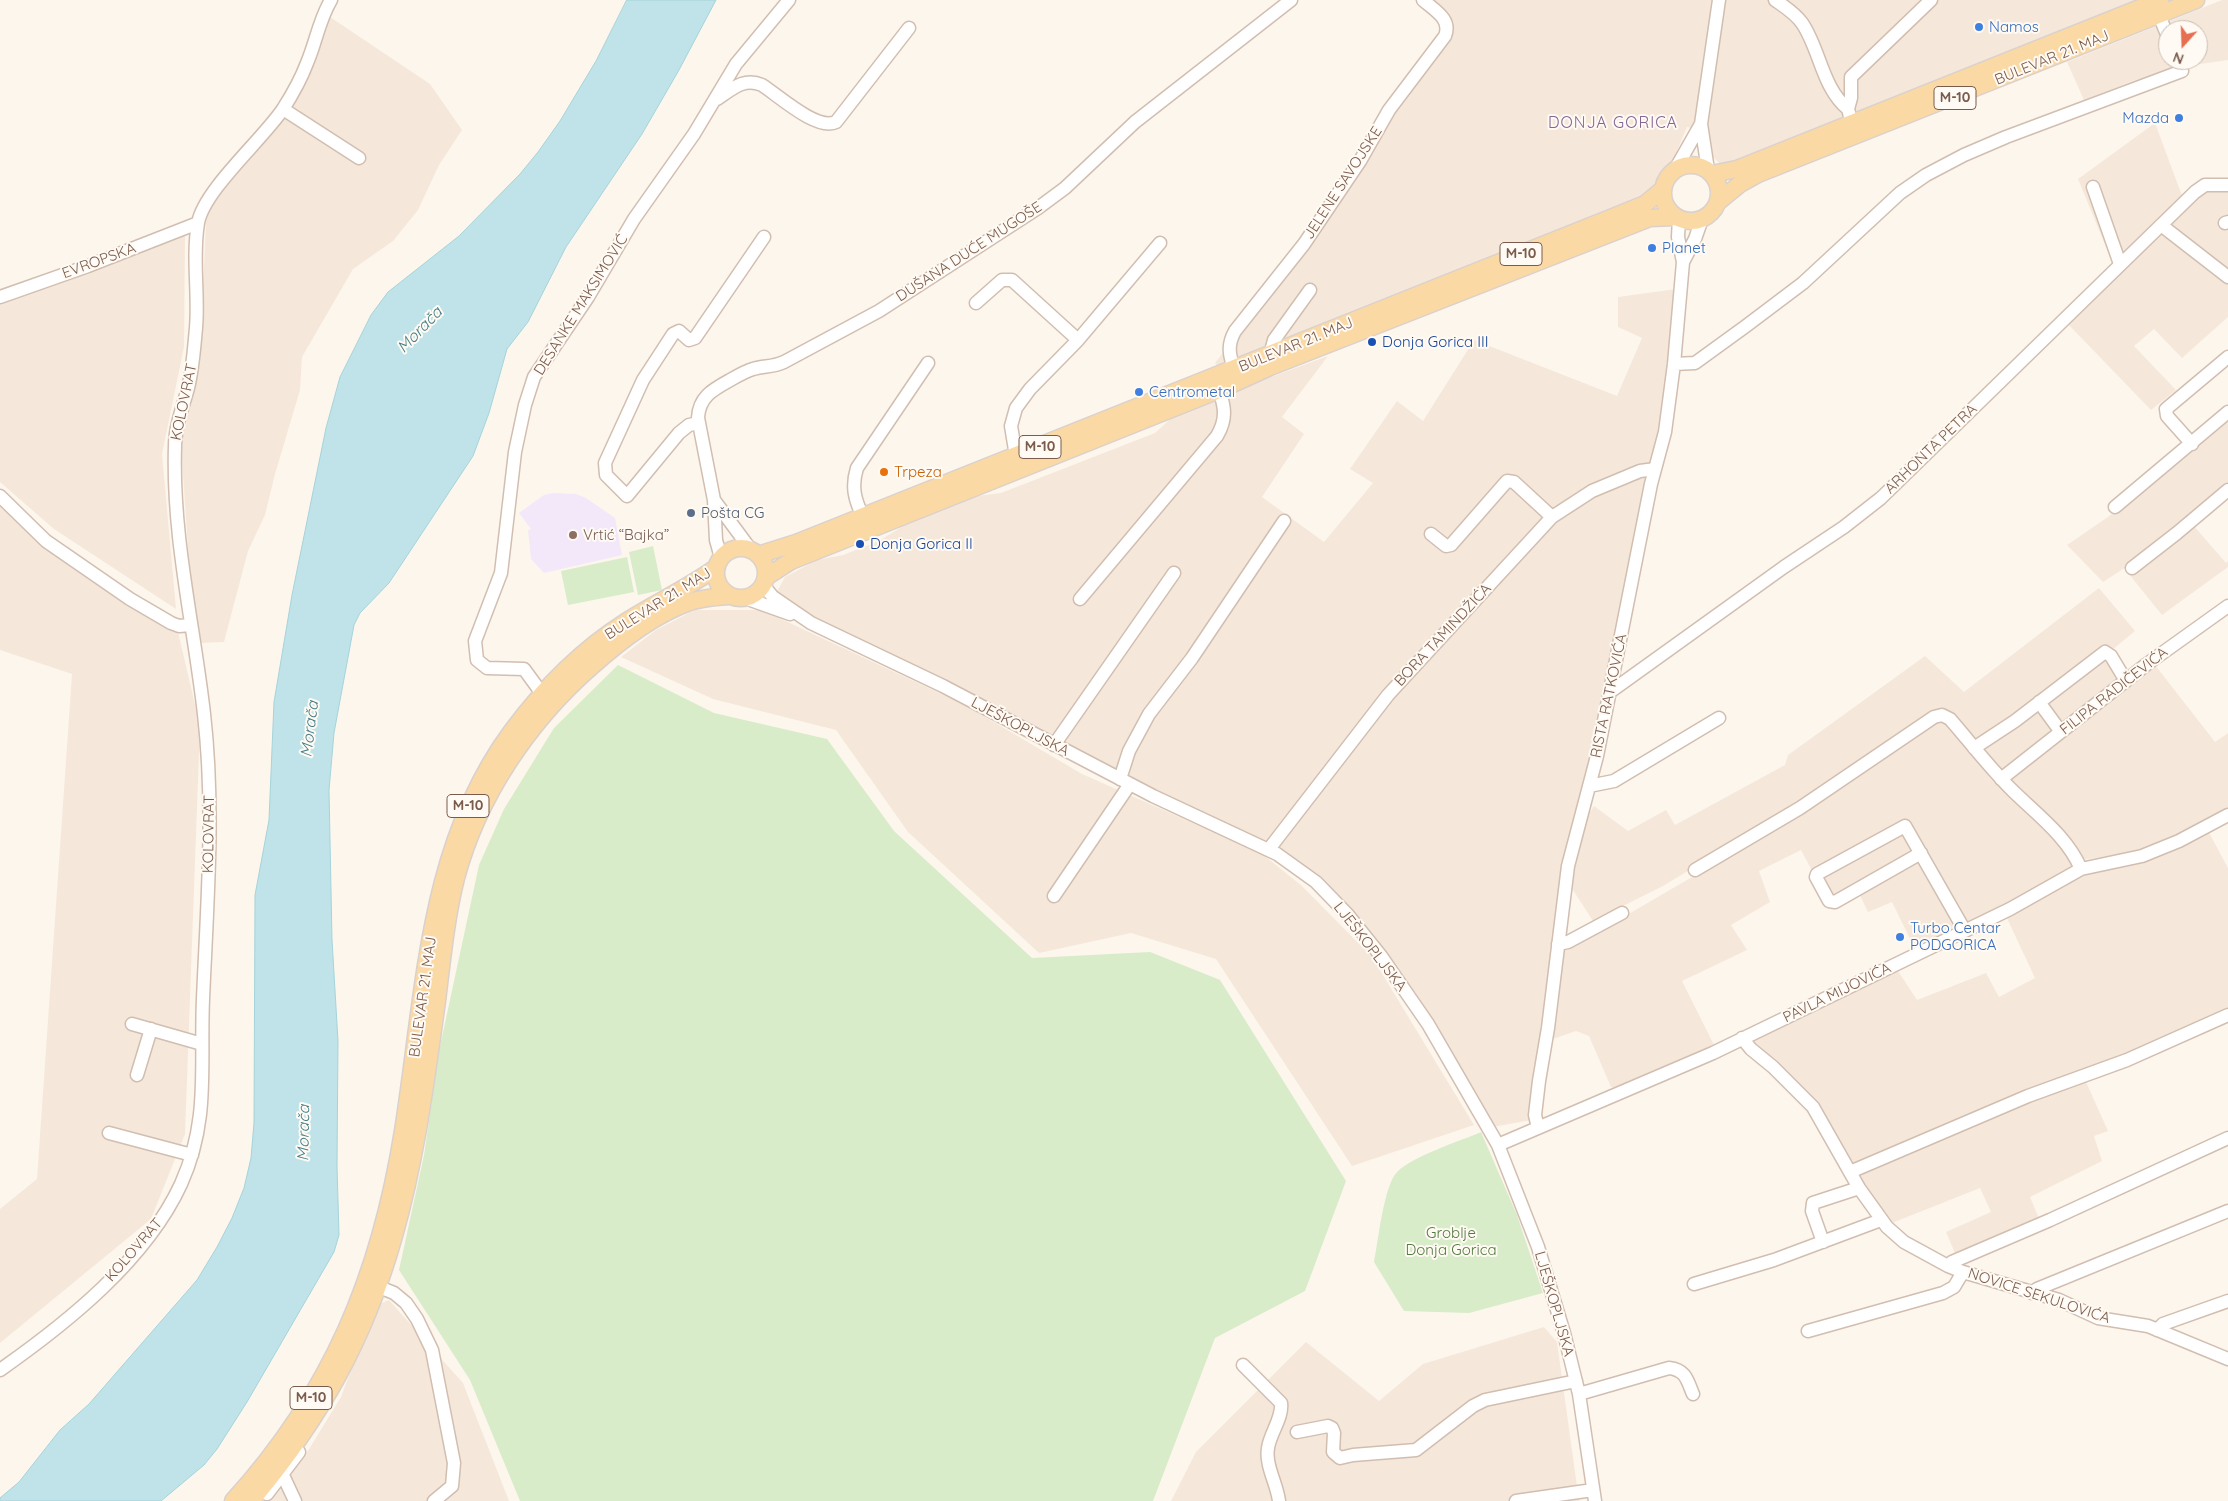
<!DOCTYPE html>
<html>
<head>
<meta charset="utf-8">
<style>
	body { margin:0 }
	#map { position:relative; width:2228px; height:1501px; overflow:hidden; background:#fdf6ec; font-family:Quicksand,sans-serif }
	canvas { display:block }
	.north { position:absolute; left:2158px; top:20px; width:50px; height:50px; box-sizing:border-box; background:#fffaf3; border:1px solid #cabbb1; border-radius:50%; rotate:200deg; font-size:14px; font-weight:700; line-height:20px; text-align:center; color:#7a5c4d }
	.north::after { content:''; display:block; margin:auto; width:18px; height:22px; background:#e76f51; clip-path:polygon(50% 0,100% 100%,50% 72%,0 100%) }
</style>
</head>
<body>
<div id="map">
<canvas width="2228" height="1501"></canvas>
<div class="north">N</div>
</div>
<script>
const context = document.querySelector('canvas').getContext('2d');
context.lineJoin = 'round';
function fillPath(path, color) { context.fillStyle = color; context.fill(path, 'evenodd'); }
function stroke(path, color, width, dash) { context.strokeStyle = color; context.lineWidth = width; context.lineCap = dash ? 'butt' : 'round'; context.setLineDash(dash || []); context.stroke(path); }
function write(font, color, halo, rows, align = 'center') {
  context.font = font + ' Quicksand,sans-serif'; context.lineWidth = 4; context.setLineDash([]); context.textBaseline = 'middle'; context.strokeStyle = halo; context.fillStyle = color; for (const [text, x, y, turn = 0] of rows) {
    context.save(); context.translate(x, y); context.rotate((+turn || 0) * Math.PI / 180); context.textAlign = isNaN(turn) ? turn : align; if (halo) context.strokeText(text, 0, 0); context.fillText(text, 0, 0); context.restore();
  }
}
fillPath(new Path2D(`
	M1423,0H2147L1851,123L1721,165L1709,153L1707,131L1687,127L1674,158L1647,196L1220,369L1215,363L1317,234L1390,120L1454,28Z
	M2222,0H2228V60L2180,67L2130,82L2084,100L2067,62ZM2168,30H2198V60H2168Z
	M330,17L430,84L462,130L439,165L418,210L393,241L353,269L302,357L300,390L275,474L265,515L248,551L224,642L198,643L188,548L181,445L200,364L206,220L213,202L286,110L312,67Z
	M2155,123L2184,201L2113,264L2078,179Z
	M2209,188L2228,190V317L2182,358L2154,329L2134,346L2176,390L2151,410L2065,321L2167,224Z
	M166,235H185L184,347L162,454L176,609L54,529L0,482V300Z
	M1676,289L1664,406L1607,669L1593,745L1558,893L1531,1120L1493,1127L1455,1062L1318,879L1132,781L796,611L775,595L785,577L817,560L843,555L879,541L903,526L976,496L1001,493L1155,433L1179,411L1328,356L1282,417L1304,434L1262,497L1324,542L1373,483L1350,469L1397,401L1423,421L1474,340L1617,396L1642,338L1618,327V297Z
	M2228,417V485L2143,556L2103,582L2067,545L2108,517Z
	M0,506L43,545L178,632L200,726L185,1134L151,1219L0,1343V1209L37,1179L72,674L0,650Z
	M2193,525L2226,563L2228,561V567L2162,615L2128,573Z
	M2099,588L2135,631L2106,655L2127,688L2155,665L2215,742L2228,733V810L2201,824L2138,851L2083,860L2057,824L2048,819L1973,742L1938,709L1805,800L1663,886L1593,921L1571,887L1580,828L1594,806L1628,831L1666,810L1675,825L1785,765L1788,755L1925,656L1964,692Z
	M695,610H762L965,705L1082,774L1261,853L1302,886L1372,957L1474,1125L1352,1166L1216,959L1131,933L1039,953L908,832L836,730L713,699L621,657L656,630Z
	M1936,721H1945L1991,779L2014,801L2022,805L2063,844L2075,868L1916,951L1892,902L1868,912L1856,887L1829,903L1801,850L1759,871L1770,902L1731,925L1747,950L1682,981L1715,1047L1620,1090L1611,1087L1589,1036L1576,1031L1547,1041L1559,951L1608,926L1735,852Z
	M2207,829L2228,868V1010L2082,1073L2108,1131L2094,1136L2102,1161L2030,1197L2040,1221L1957,1258L1946,1232L1991,1212L1980,1188L1892,1223L1851,1170L1813,1103L1747,1040L1896,968L1917,1000L1986,973L1999,997L2035,978L2006,916L2085,870Z
	M389,1300L463,1383L509,1501H267L303,1459L341,1397L375,1306Z
	M1544,1327L1557,1342L1579,1501H1171L1196,1452L1306,1342L1379,1401L1423,1364Z`), '#f5e8da');
fillPath(new Path2D(`
	M553,493L576,494L586,498L615,518L622,555L544,573L531,559L528,530L531,529L519,513L544,495Z`), '#f3e8fa');
fillPath(new Path2D(`
	M653,546L662,590L638,595L629,552Z
	M627,557L634,592L568,605L561,571Z
	M618,665L714,713L827,739L894,831L1032,958L1150,952L1220,980L1346,1181L1305,1291L1215,1338L1153,1501H520L470,1380L399,1270L424,1155L439,1051L479,865L504,809L554,728Z
	M1481,1132L1517,1215L1543,1293L1469,1313L1404,1311L1374,1262C1378,1242 1384,1185 1397,1172C1415,1155 1458,1142 1481,1132Z`), '#d8ecc9');
const water = new Path2D(`
	M627,0H716L679,70L642,134L566,247L528,322L507,349L489,413L473,456L389,583L360,613L354,625L334,733L329,790L332,940L338,1041L337,1166L339,1235L334,1252L247,1402L217,1449L204,1465L161,1501H0V1498L19,1482L60,1430L89,1404L197,1280L217,1247L232,1218L244,1188L251,1158L254,1123L255,895L269,820L274,702L292,595L326,428L340,377L371,315L388,292L459,236L520,174L538,152L560,121L596,61Z`);
fillPath(water, '#bfe3e8');
stroke(water, '#a5d3da', 1);
const minor = new Path2D(`
	M1775,0C1785,7 1795,13 1802,23C1820,49 1822,88 1848,109
	M2159,15L2168,37
	M717,99C732,89 744,77 762,85C779,96 817,131 836,122L909,28
	M283,109L359,158
	M1701,124L1708,170
	M1852,124L1848,109L1851,98V77L1931,0
	M1676,168L1701,124L1719,0
	M2093,187L2120,264
	M2225,223L2228,222
	M2161,225L2228,277
	M1683,262L1695,239L1702,219
	M0,297L88,266L198,223
	M976,303L1002,280H1012L1078,340
	M1270,355L1274,340L1310,290
	M1674,364L1695,363L1746,326L1803,283L1900,193L1926,175L1964,155L2006,137L2182,71L2177,60
	M1235,370C1229,356 1227,345 1235,331L1304,244L1360,161L1389,110L1445,36C1452,19 1434,10 1423,0
	M699,423L689,425L679,433L627,496L606,475L605,463L643,380L673,334L679,331L689,340L695,338L764,237
	M2192,444L2167,416L2166,409L2228,357
	M1016,456L1011,426L1016,408L1030,389L1078,340L1160,243
	M0,496L46,541L130,599L171,623L179,626L190,625
	M714,500L751,550
	M2115,507L2228,412
	M863,517C855,500 851,487 857,468L928,363
	M1431,534L1446,546L1451,545L1507,481L1514,482L1552,517
	M721,558L716,540L714,500L698,418C699,396 714,389 732,379C739,375 746,371 753,369C764,365 771,368 784,362L879,311L1038,208L1065,188L1135,122L1291,0
	M2132,568L2177,533L2228,490
	M763,585L773,597L811,623L943,686L1153,796L1277,854L1316,882L1348,915L1381,956L1428,1024L1498,1145L1538,1247L1564,1333L1579,1394L1595,1501
	M745,598L790,614
	M1080,599L1217,436C1227,419 1225,407 1219,390
	M1610,692L1784,567L1844,527L1881,498L2195,192L2205,185H2228
	M543,695L524,669L487,668L477,660L475,641L501,573L515,452L525,405L534,377L588,297L634,219L694,134L736,64L789,0
	M2039,702L2061,732
	M1054,745L1174,573
	M1974,748L2015,721L2105,652L2111,656L2126,681
	M1120,779L1129,751L1149,714L1192,658L1284,521
	M2001,779L2147,664L2228,606
	M1589,786L1614,781L1719,718
	M1269,849L1388,695L1552,517L1592,491L1640,471L1655,469
	M1921,853L1835,902L1829,901L1816,877L1817,874L1905,826L1965,931
	M1695,870L1800,808L1934,717L1942,715L1950,719C1970,742 1989,767 2011,789C2036,814 2067,836 2081,869
	M1054,896L1130,784
	M1558,944L1568,942L1622,913
	M132,1024L202,1044
	M1742,1038L1751,1049L1773,1067L1813,1107L1859,1188L1887,1227L1904,1242L1948,1266L1963,1272L2059,1300L2098,1318L2148,1326L2228,1359
	M137,1075L151,1029
	M1538,1128L1535,1115L1539,1081L1548,1028L1568,866L1597,756L1651,484L1665,432L1674,364L1683,262L1678,237L1679,218
	M109,1133L192,1155
	M1498,1145L1713,1053L2010,909L2081,869L2142,856L2179,841L2228,815
	M1850,1172L2028,1096L2127,1060L2228,1015
	M1823,1242L1812,1211L1813,1203L1859,1188
	M1948,1266L1952,1262L2050,1220L2228,1138
	M369,1283L394,1293L406,1303L417,1319L432,1350L454,1463L452,1486L434,1501
	M1694,1284L1774,1260L1881,1220
	M2032,1293L2037,1289L2228,1211
	M2157,1330L2163,1324L2228,1301
	M1808,1331L1943,1293L1954,1287L1963,1272
	M1243,1365L1281,1403C1283,1418 1270,1433 1268,1448C1265,1465 1277,1484 1279,1501
	M0,1370C67,1323 146,1260 181,1184C210,1120 200,1066 203,999C207,905 215,809 204,714C194,625 172,537 175,446C175,426 183,407 188,388C193,368 194,348 196,328C199,293 192,258 198,223C204,190 262,140 283,109C292,95 301,79 307,63C316,42 319,20 331,0
	M1579,1394L1669,1368C1686,1370 1687,1380 1693,1394
	M1297,1432L1328,1426L1332,1428L1334,1433L1333,1452L1340,1458L1353,1455L1416,1450L1473,1406L1485,1400L1576,1381
	M280,1469L295,1501
	M267,1494L299,1452
	M1516,1501L1593,1490`);
const major = new Path2D(`
	M1663 193a28 28 0 1 1 56 0a28 28 0 1 1-56 0Z
	M1712,174L1737,169L2160,0
	M1718,202L1740,184L1758,174L2196,0
	M716 573a25 25 0 1 1 50 0a25 25 0 1 1-50 0Z
	M758,555L796,543L1613,217L1645,204L1662,190
	M766,577L791,561L1219,390L1270,367L1650,218L1676,217
	M233,1501C332,1392 380,1275 403,1131C425,994 426,847 512,731C543,689 583,649 627,621C657,602 688,588 717,567
	M251,1501C320,1419 365,1339 394,1236C416,1159 426,1080 437,1001C442,960 446,918 456,878C478,796 529,721 592,666C619,642 652,616 687,603C700,598 715,597 729,596`);
stroke(minor, '#d1beb0', 15);
stroke(major, '#dad1cd', 19);
stroke(minor, '#fff', 12);
stroke(major, '#fbd9a5', 16);
for (const [x, y, r, color] of [
	[1979,27,5,"#3f7fe0"],
	[2179,118,5,"#3f7fe0"],
	[1652,248,5,"#3f7fe0"],
	[1372,342,5,"#1a4fb4"],
	[1139,392,5,"#3f7fe0"],
	[884,472,5,"#e8710a"],
	[691,513,5,"#5c6f8a"],
	[573,535,5,"#8d6e63"],
	[860,544,5,"#1a4fb4"],
	[1900,937,5,"#3f7fe0"]
]) { const dot = new Path2D(); dot.arc(x, y, r, 0, 2 * Math.PI); context.fillStyle = color; context.fill(dot); stroke(dot, '#fffaf3', 2); }
for (const [x, y, w] of [
	[1955,98,42],
	[1521,254,42],
	[1040,447,42],
	[468,806,42],
	[311,1398,42]
]) { const box = new Path2D(); box.roundRect(x - w / 2, y - 11.5, w, 23, 4); context.fillStyle = '#fffaf3'; context.fill(box); stroke(box, '#7a5c4d', 1); }
write('bold 14px', '#7a5c4d', null, [
	["M-10",1955,98],
	["M-10",1521,254],
	["M-10",1040,447],
	["M-10",468,806],
	["M-10",311,1398]
]);
write('15px', '#366cbe', '#fffaf3', [
	["Namos",1989,27],
	["Mazda",2169,118,"right"],
	["Planet",1662,248],
	["Centrometal",1149,392],
	["Turbo Centar",1910,928],
	["PODGORICA",1910,945]
], 'left');
write('15px', '#7a5c4d', '#fffaf3', [
	["BULEVAR 21. MAJ",2052,58,-22],
	["JELENE SAVOJSKE",1343,183,-57],
	["DUŠANA DUĆE MUGOŠE",969,252,-33],
	["EVROPSKA",99,261,-20],
	["DESANKE MAKSIMOVIĆ",581,305,-58],
	["BULEVAR 21. MAJ",1296,345,-22],
	["KOLOVRAT",184,402,-78],
	["ARHONTA PETRA",1931,449,-44],
	["BULEVAR 21. MAJ",658,604,-32],
	["BORA TAMINDŽIĆA",1443,635,-47],
	["FILIPA RADIČEVIĆA",2114,691,-38],
	["RISTA RATKOVIĆA",1609,696,-78],
	["LJEŠKOPLJSKA",1020,727,28],
	["KOLOVRAT",209,834,-89],
	["LJEŠKOPLJSKA",1370,947,52],
	["PAVLA MIJOVIĆA",1837,993,-26],
	["BULEVAR 21. MAJ",423,997,-82],
	["KOLOVRAT",134,1250,-49],
	["NOVICE SEKULOVIĆA",2039,1296,18],
	["LJEŠKOPLJSKA",1554,1304,74]
]);
write('15px', '#164399', '#fffaf3', [
	["Donja Gorica III",1382,342],
	["Donja Gorica II",870,544]
], 'left');
write('15px', '#c56008', '#fffaf3', [
	["Trpeza",894,472]
], 'left');
write('15px', '#4e5e75', '#fffaf3', [
	["Pošta CG",701,513]
], 'left');
write('15px', '#785e54', '#fffaf3', [
	["Vrtić “Bajka”",583,535]
], 'left');
write('15px', '#537a41', '#fffaf3', [
	["Groblje",1451,1233],
	["Donja Gorica",1451,1250]
]);
context.letterSpacing = '1px';
write('16px', '#846695', '#fffaf3', [
	["DONJA GORICA",1613,123]
]);
context.letterSpacing = '0px';
write('italic 16px', '#437c86', '#fffaf3', [
	["Morača",420,330,-46],
	["Morača",310,729,-83],
	["Morača",304,1133,-89]
]);
</script>
</body>
</html>
